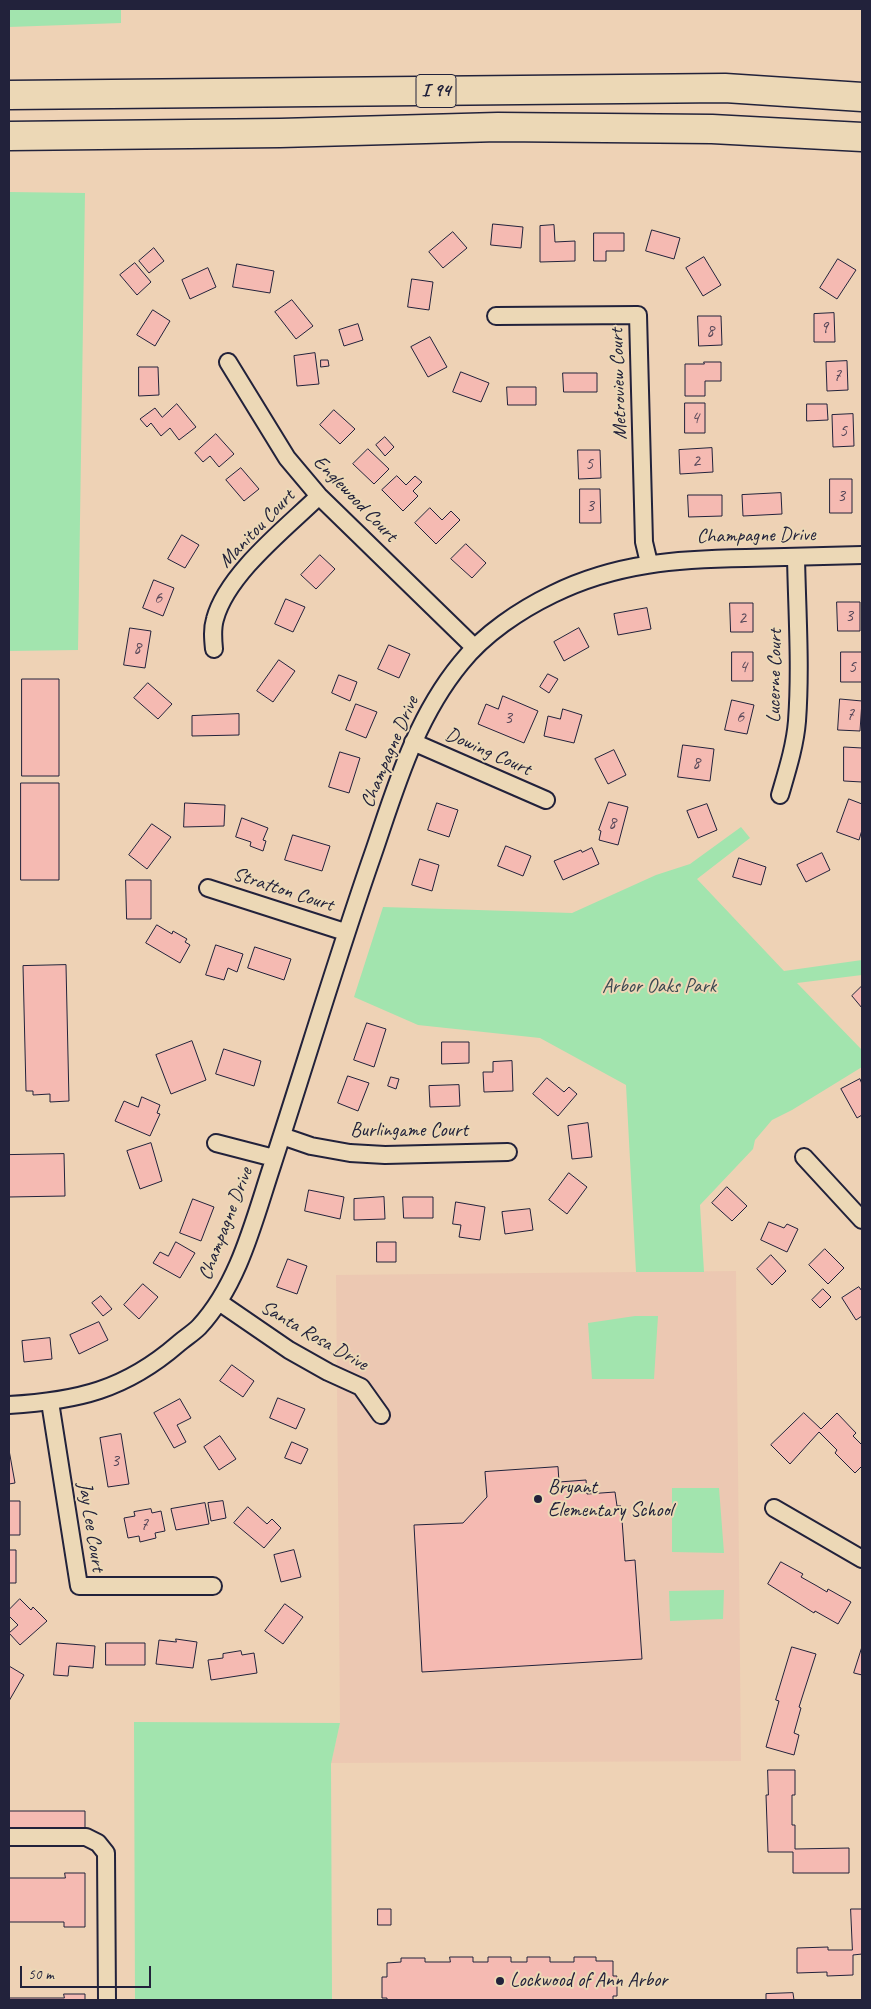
<!DOCTYPE html>
<html>
<head>
<meta charset="utf-8">
<style>
	body { margin:0 }
	#map { position:relative; width:871px; height:2009px; overflow:hidden; background:#eed2b5; font-family:Caveat,sans-serif }
	canvas { display:block }
	.frame { position:absolute; inset:0; border:10px solid #22223b; pointer-events:none }
	.scale { position:absolute; left:20px; top:1966px; width:131px; height:22px; box-sizing:border-box; border:2px solid #22223b; border-top:0; padding-left:6px; font-size:15px; line-height:18px; white-space:nowrap; color:#22223b; -webkit-text-stroke:4px #ecd8b6; paint-order:stroke }
</style>
</head>
<body>
<div id="map">
<canvas width="871" height="2009"></canvas>
<div class="frame"></div>
<div class="scale">50 m</div>
</div>
<script>
const context = document.querySelector('canvas').getContext('2d');
context.lineJoin = 'round';
function fillPath(path, color) { context.fillStyle = color; context.fill(path, 'evenodd'); }
function stroke(path, color, width, dash) { context.strokeStyle = color; context.lineWidth = width; context.lineCap = dash ? 'butt' : 'round'; context.setLineDash(dash || []); context.stroke(path); }
function write(font, color, halo, rows, align = 'center') {
  context.font = font + ' Caveat,sans-serif'; context.lineWidth = 4; context.setLineDash([]); context.textBaseline = 'middle'; context.strokeStyle = halo; context.fillStyle = color; for (const [text, x, y, turn = 0] of rows) {
    context.save(); context.translate(x, y); context.rotate((+turn || 0) * Math.PI / 180); context.textAlign = isNaN(turn) ? turn : align; if (halo) context.strokeText(text, 0, 0); context.fillText(text, 0, 0); context.restore();
  }
}
fillPath(new Path2D(`
	M736,1271L741,1761L331,1763L340,1723L336,1275Z`), '#ecc8b2');
fillPath(new Path2D(`
	M9,9H121V23L9,27Z
	M9,192L85,193L78,650L9,651Z
	M741,827L750,838L697,879L784,971L862,960V975L797,983L862,1050V1067L792,1110L772,1120L755,1140L753,1149L700,1205L704,1272H636L626,1085L540,1038L418,1025L354,997L383,907L572,913L656,875L690,864Z
	M635,1316H658L654,1379H592L588,1323Z
	M672,1488H719L724,1553L672,1552Z
	M724,1590L723,1619L670,1621L669,1591Z
	M134,1722L340,1723L331,1764L332,2000H135Z`), '#a2e4ae');
const building = new Path2D(`
	M493,224L523,227L521,248L491,245Z
	M554,225L555,242L575,241V261L540,262V226Z
	M652,230L680,238L674,259L646,251Z
	M453,232L467,248L443,268L429,252Z
	M594,233H624V251H606V261H594Z
	M154,248L164,261L149,273L139,261Z
	M704,257L721,285L703,296L686,268Z
	M838,259L856,270L837,299L820,288Z
	M135,263L151,282L137,295L120,275Z
	M237,264L274,271L270,293L233,287Z
	M208,268L216,287L190,299L182,280Z
	M412,279L433,282L429,310L408,307Z
	M292,300L313,326L296,339L275,312Z
	M153,310L170,321L155,346L137,335Z
	M834,313L835,342H814V314Z
	M698,316H721L722,345L699,346Z
	M358,324L363,340L344,346L339,330Z
	M430,337L447,367L428,377L411,347Z
	M315,353L319,384L297,386L294,356Z
	M321,360H328L329,366L321,367Z
	M847,361L848,390L827,391L826,362Z
	M704,362H721V381H705V396H685V364H704Z
	M139,367H158L159,395L139,396Z
	M461,372L489,383L481,402L453,392Z
	M563,373H597V392H564Z
	M507,387H536V405H508Z
	M685,403H705V433H685Z
	M177,404L196,427L179,440L170,428L161,436L151,423L147,427L140,419L155,408L162,417Z
	M807,404H827L828,420L807,421Z
	M334,410L355,429L340,444L320,425Z
	M853,414L854,446L833,447L832,415Z
	M216,434L234,454L219,467L210,456L203,462L195,453Z
	M385,437L394,447L385,456L376,445Z
	M712,448L713,472L680,474L679,450Z
	M368,449L389,469L374,484L353,464Z
	M578,450H600L601,478L579,479Z
	M241,468L259,489L244,501L226,480Z
	M397,476L406,485L415,476L422,482L413,491L418,496L403,511L382,490Z
	M830,479H852V513H830Z
	M580,489H600L601,523H580Z
	M781,493L782,514L743,516L742,495Z
	M688,495H722V516L689,517Z
	M430,508L442,520L451,511L460,520L436,544L415,523Z
	M182,535L199,545L185,568L168,559Z
	M466,544L486,563L472,578L451,559Z
	M320,555L335,569L316,589L301,575Z
	M154,580L174,588L163,616L143,608Z
	M286,599L305,607L293,632L275,624Z
	M837,602H860V631H838Z
	M730,603H753V632H731Z
	M647,608L651,629L618,635L614,614Z
	M130,628L151,631L145,668L124,665Z
	M579,628L589,647L564,661L554,642Z
	M389,645L410,654L399,678L378,669Z
	M732,652H753V681H732Z
	M841,652H862V682H841Z
	M279,660L295,671L273,702L257,691Z
	M548,674L558,679L549,693L540,687Z
	M339,675L357,682L350,701L332,693Z
	M22,679H59V776H22Z
	M148,683L172,704L158,719L134,698Z
	M503,696L538,711L524,743L478,724L486,704L498,709Z
	M840,699L862,701L860,731L838,730Z
	M732,700L754,705L747,734L725,730Z
	M356,704L377,712L366,738L346,730Z
	M563,709L582,715L574,743L544,736L548,716L560,719Z
	M239,714V735L192,736V716Z
	M683,745L714,749L710,781L678,777Z
	M844,747L862,748V782L844,781Z
	M614,750L626,775L608,784L595,759Z
	M340,752L360,758L349,793L329,787Z
	M21,783H59V880H21Z
	M849,799L862,804V830L859,840L837,832Z
	M609,802L628,807L618,845L599,840L601,831L599,830Z
	M185,803L225,805L224,826L184,827Z
	M437,803L458,810L449,837L428,830Z
	M707,804L717,830L698,838L687,811Z
	M242,818L268,828L263,840L266,841L263,851L250,846L251,842L236,837Z
	M152,824L171,837L147,869L129,855Z
	M293,835L330,846L322,871L285,860Z
	M506,846L531,856L523,876L498,866Z
	M592,848L599,864L563,880L554,861L581,850L582,852Z
	M822,853L830,870L806,882L797,865Z
	M739,858L766,867L761,885L733,877Z
	M420,859L439,865L432,891L412,885Z
	M126,880H151V919H127Z
	M157,925L172,934L173,931L187,939L185,942L190,945L180,963L146,943Z
	M216,945L243,954L237,972L228,968L224,980L206,975Z
	M255,947L291,959L284,980L248,968Z
	M66,965L69,1101L50,1102V1094L33,1095V1091H26L23,966Z
	M862,986V1008L852,996Z
	M367,1023L386,1029L374,1067L354,1060Z
	M192,1041L206,1080L171,1094L156,1055Z
	M442,1042H469V1063L442,1064Z
	M224,1049L261,1061L254,1086L216,1074Z
	M512,1061L513,1091L484,1092L483,1072H493V1062Z
	M348,1076L369,1083L358,1111L338,1103Z
	M391,1077L399,1079L396,1089L388,1086Z
	M547,1078L564,1092L569,1087L577,1094L558,1116L533,1094Z
	M860,1079L862,1084V1115L857,1118L841,1089Z
	M459,1085L460,1106L430,1107L429,1086Z
	M142,1097L160,1105L157,1113L160,1114L150,1136L115,1121L124,1101L138,1107Z
	M588,1123L592,1157L572,1159L568,1126Z
	M151,1143L162,1181L140,1189L127,1151Z
	M64,1154L65,1196L9,1197V1155Z
	M569,1173L587,1187L567,1214L549,1200Z
	M727,1187L747,1206L732,1221L712,1203Z
	M309,1190L344,1197L340,1219L305,1211Z
	M384,1197L385,1219L354,1220V1199Z
	M403,1197H433V1218H404Z
	M193,1199L214,1207L201,1241L180,1233Z
	M456,1202L485,1207L480,1240L459,1237L461,1225L453,1224Z
	M530,1209L533,1230L505,1234L502,1212Z
	M769,1222L784,1228L787,1224L798,1229L787,1252L761,1240Z
	M176,1242L195,1253L180,1278L153,1263L160,1252L168,1256Z
	M377,1242H396V1262H377Z
	M825,1249L844,1268L828,1284L809,1265Z
	M771,1255L786,1271L772,1285L757,1269Z
	M288,1259L307,1266L297,1294L277,1287Z
	M143,1284L158,1297L139,1319L124,1305Z
	M859,1287L862,1291V1316L856,1320L842,1298Z
	M823,1289L831,1297L820,1308L812,1300Z
	M101,1296L112,1309L103,1316L92,1303Z
	M99,1322L108,1340L79,1354L70,1335Z
	M50,1338L52,1359L24,1362L22,1341Z
	M232,1365L254,1381L243,1397L220,1381Z
	M278,1398L305,1409L296,1429L270,1418Z
	M180,1399L191,1418L177,1425L186,1442L174,1448L154,1413Z
	M804,1413L821,1429L837,1413L856,1433L853,1436L862,1445V1466L855,1473L835,1453L837,1450L819,1432L790,1464L771,1445Z
	M121,1434L129,1484L108,1487L100,1438Z
	M220,1436L236,1459L219,1470L204,1447Z
	M292,1442L308,1449L301,1464L285,1458Z
	M9,1450L15,1483L9,1484Z
	M558,1467L559,1482L586,1480L587,1494L615,1492L617,1506H621L625,1561L635,1560L642,1659L422,1672L414,1525L463,1523L487,1497L485,1472Z
	M9,1501H20V1535H9Z
	M223,1501L226,1518L211,1521L208,1503Z
	M205,1503L209,1524L176,1530L171,1509Z
	M248,1507L267,1524L272,1519L281,1528L264,1548L234,1523Z
	M151,1509L152,1513L161,1511L165,1531L155,1533L156,1538L140,1542L139,1536L128,1538L124,1518L135,1516L134,1512Z
	M9,1550H16V1583H9Z
	M294,1550L301,1577L281,1582L274,1555Z
	M781,1562L803,1574L801,1577L817,1586L827,1592L828,1589L851,1602L838,1624L815,1611L814,1613L768,1584Z
	M20,1599L31,1610L33,1607L47,1621L20,1645L9,1633L18,1625L9,1616V1610Z
	M285,1604L303,1617L283,1644L265,1631Z
	M176,1639L197,1642L193,1668L156,1664L159,1640L176,1642Z
	M57,1643L95,1646L93,1668L69,1666L68,1676L54,1675Z
	M106,1643H145V1665H106Z
	M792,1647L816,1654L799,1707L801,1708L794,1733L799,1735L794,1755L766,1747L779,1701L776,1700Z
	M862,1647V1675L854,1673Z
	M241,1651L242,1655L254,1653L257,1673L211,1680L208,1660L223,1658V1654Z
	M9,1666L24,1675L9,1701Z
	M768,1770H795V1795H792V1825H795V1849L849,1848V1873H793V1852H768L766,1795H768Z
	M9,1811H85V1828H9Z
	M65,1873H85V1927H64V1922H9V1878H65Z
	M378,1909H391V1925H378Z
	M851,1909H862V1954L853,1955V1975L827,1976V1972L797,1973V1948L828,1947V1950H852Z
	M450,1957H473V1962H488V1957H511V1962H527V1957H550V1962H574V1957H596V1961H613V1976H617V1996H613V2000H387V1998H382V1977H387V1963L401,1962V1958H425V1962H450Z
	M793,1993L794,2000H766V1994Z
	M64,1994H85V2000H9V1998H64Z`);
fillPath(building, '#f5bab2');
stroke(building, '#22223b', 1);
const minor = new Path2D(`
	M496,316L638,315L644,542L649,563
	M228,362L287,458L319,496L474,647
	M214,649C213,639 212,629 215,619C227,574 286,528 319,496
	M413,742L546,800
	M780,795C787,771 795,746 797,721C801,667 797,611 796,557
	M208,888L345,932
	M282,1136L311,1146L350,1153L385,1155L508,1152
	M216,1143L274,1158
	M804,1157L862,1220
	M219,1302L289,1350L328,1372L361,1387L381,1415
	M50,1402L79,1586H213
	M9,1405C77,1401 125,1390 178,1344C185,1338 193,1333 199,1327C239,1284 254,1220 272,1166C306,1062 337,957 373,854C396,787 415,719 461,663C484,634 520,610 553,594C616,563 678,559 746,558C785,557 824,556 862,555
	M774,1508L862,1559
	M9,1837H86L98,1843L106,1853L107,2000`);
const motorway = new Path2D(`
	M9,95L725,88L862,97
	M9,136L280,133L498,127L712,129L862,137`);
stroke(minor, '#22223b', 20);
stroke(motorway, '#22223b', 31);
stroke(minor, '#ecd8b6', 16);
stroke(motorway, '#ecd8b6', 28);
for (const [x, y, r, color] of [
	[538,1499,5,"#22223b"],
	[500,1981,5,"#22223b"]
]) { const dot = new Path2D(); dot.arc(x, y, r, 0, 2 * Math.PI); context.fillStyle = color; context.fill(dot); stroke(dot, '#ecd8b6', 2); }
write('18px', '#574859', null, [
	["9",824,328],
	["8",710,331],
	["7",837,376],
	["4",695,418],
	["5",843,431],
	["2",696,461],
	["5",589,464],
	["3",841,496],
	["3",590,506],
	["6",158,598],
	["3",849,616],
	["2",742,618],
	["8",137,648],
	["4",743,667],
	["5",852,667],
	["7",850,715],
	["6",740,717],
	["3",508,718],
	["8",696,763],
	["8",612,823],
	["3",115,1461],
	["7",144,1525]
]);
for (const [x, y, w] of [
	[436,91,40]
]) { const box = new Path2D(); box.roundRect(x - w / 2, y - 16.5, w, 33, 4); context.fillStyle = '#ecd8b6'; context.fill(box); stroke(box, '#22223b', 1); }
write('bold 19px', '#22223b', null, [
	["I 94",436,91]
]);
write('20px', '#22223b', '#ecd8b6', [
	["Metroview Court",619,384,-92],
	["Englewood Court",355,499,46],
	["Manitou Court",257,529,-46],
	["Champagne Drive",756,536,-1],
	["Lucerne Court",775,676,-89],
	["Champagne Drive",390,752,-67],
	["Dowing Court",488,752,24],
	["Stratton Court",283,890,18],
	["Burlingame Court",409,1131],
	["Champagne Drive",226,1224,-69],
	["Santa Rosa Drive",314,1336,30],
	["Jay Lee Court",91,1527,81]
]);
write('20px', '#3c4952', '#ecd8b6', [
	["Arbor Oaks Park",659,987]
]);
write('20px', '#22223b', '#ecd8b6', [
	["Bryant",548,1488],
	["Elementary School",548,1511],
	["Lockwood of Ann Arbor",510,1981]
], 'left');
</script>
</body>
</html>
